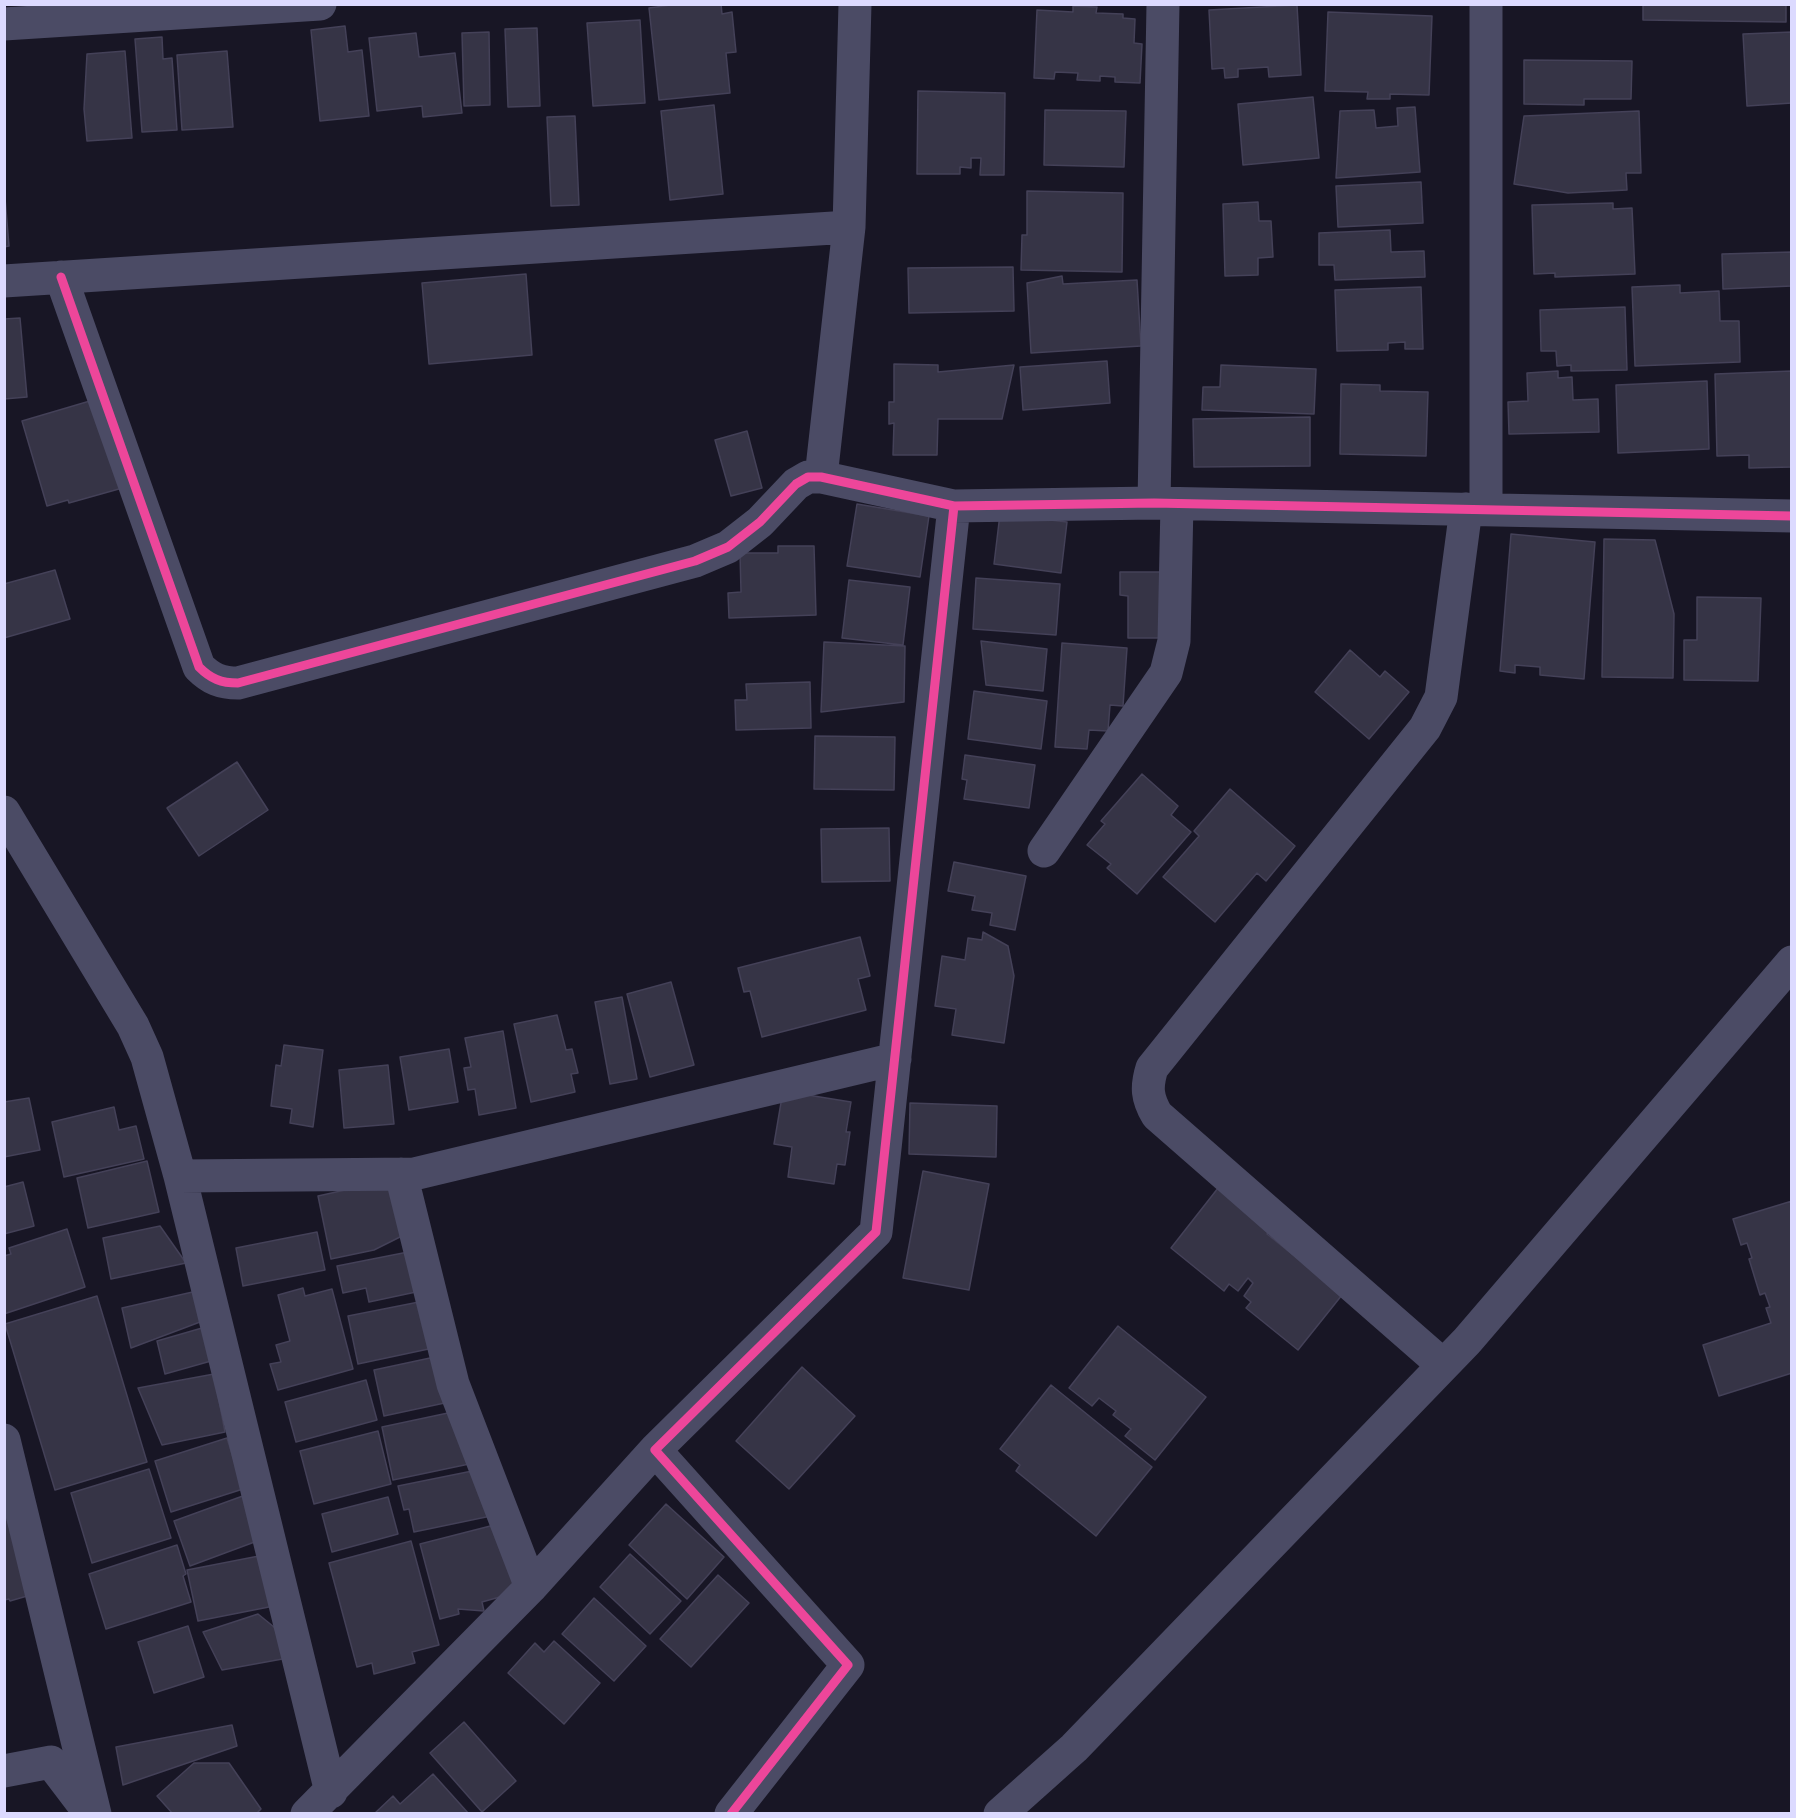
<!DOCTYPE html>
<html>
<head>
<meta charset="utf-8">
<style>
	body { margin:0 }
	#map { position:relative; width:1796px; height:1818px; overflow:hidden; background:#181625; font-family:Jost,sans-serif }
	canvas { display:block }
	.frame { position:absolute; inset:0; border:6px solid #dcdaff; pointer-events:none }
</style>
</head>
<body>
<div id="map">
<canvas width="1796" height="1818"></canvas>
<div class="frame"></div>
</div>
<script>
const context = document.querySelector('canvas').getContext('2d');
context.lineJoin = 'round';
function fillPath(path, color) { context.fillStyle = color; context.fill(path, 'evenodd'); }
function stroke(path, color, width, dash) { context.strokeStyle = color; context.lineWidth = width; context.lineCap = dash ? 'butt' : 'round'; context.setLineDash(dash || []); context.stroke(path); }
const building = new Path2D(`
	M678,4H721L722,14L732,12L736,52L726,53L730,93L659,100L649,8Z
	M1643,4H1786V22L1643,20Z
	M1297,5L1301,75L1269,77L1268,67L1238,69V77L1225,78L1224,68L1212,69L1209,10Z
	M1073,6L1097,7L1096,13L1123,14V18L1135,19L1134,43L1142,44L1140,83L1115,82V77L1100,76V81L1077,80L1078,73L1055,72L1054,79L1034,78L1037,10L1073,12Z
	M1328,12L1432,16L1429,95L1390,94V99H1367L1368,92L1325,91Z
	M640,20L645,103L593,106L587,23Z
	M345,26L348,52L362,50L369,116L320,121L311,30Z
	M537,28L540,106L508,107L505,29Z
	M489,32L490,105L464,106L462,33Z
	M1792,32V103L1747,106L1743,34Z
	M416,33L419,57L455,53L462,113L423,117L422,106L377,111L369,38Z
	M162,37L163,59L172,58L177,130L142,132L135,39Z
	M125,51L132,138L87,141L84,109L87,54Z
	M227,51L233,127L182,130L177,55Z
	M1524,60L1632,61L1631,99H1584V105L1524,104Z
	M918,91L1005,93L1004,175H980L981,158H971V168L960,167V174H917Z
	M1313,97L1319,158L1243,165L1238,104Z
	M714,105L723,194L670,200L661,111Z
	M1415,107L1420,172L1336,178L1340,111L1374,110L1376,128L1398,126L1397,108Z
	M1045,110L1126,111L1124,167L1044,165Z
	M1639,111L1641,173H1626L1627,190L1568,193L1514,184L1524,116Z
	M575,116L579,205L551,206L547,117Z
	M1421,182L1423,223L1338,227L1336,186Z
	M4,186L9,246L4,247Z
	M1027,191L1123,193L1122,272L1021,270L1022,235H1027Z
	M1258,202L1259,221H1271L1273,257L1258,258V275L1225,276L1223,204Z
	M1613,203V209L1632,208L1635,274L1555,277V273L1534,274L1532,205Z
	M1390,230L1391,252L1424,251L1425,277L1335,280L1334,265H1319V233Z
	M1792,252V286L1723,289L1722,254Z
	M1013,267L1014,311L909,313L908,268Z
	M526,274L532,355L429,364L422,283Z
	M1062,276L1063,284L1137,280L1141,346L1031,353L1027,283Z
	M1680,285V293L1719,291L1720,321H1739L1740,362L1635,366L1632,287Z
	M1421,287L1423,349H1405V342L1388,343V350L1337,351L1335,290Z
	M1625,307L1627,370L1571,371V365L1557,366L1556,351H1541L1540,310Z
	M20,318L27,397L4,399V319Z
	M1107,361L1110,403L1023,410L1020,367Z
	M894,364L938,365V372L1014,365L1002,419H938L937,455H893L894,423L889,424V402H894Z
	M1221,365L1316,369L1314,414L1202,410L1203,387H1220Z
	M1558,371V378L1572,377L1573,400L1598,399L1599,432L1509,434L1508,402L1528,401L1527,373Z
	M1792,371V467L1749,468V455L1717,456L1715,374Z
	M1707,381L1709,449L1618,453L1616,385Z
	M1341,384L1380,385V391L1428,392L1426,456L1340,454Z
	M100,398L126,487L69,503L68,500L47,506L22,421Z
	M1310,417V466L1194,467L1193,419Z
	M747,431L762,488L731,496L715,440Z
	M857,504L929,516L920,577L847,566Z
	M1000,514L1067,522L1061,573L994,564Z
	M1511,534L1595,542L1584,679L1540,675V667L1515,665V673L1500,671Z
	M1604,539L1655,540L1674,614L1673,678L1602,677Z
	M778,546H814L816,615L729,618L728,593L741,592L740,553H778Z
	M55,570L70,619L4,638V584Z
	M1120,572H1168L1169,638H1128V596L1120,595Z
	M976,578L1060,584L1056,635L973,629Z
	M849,580L910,587L903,645L842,638Z
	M1697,597L1761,598L1758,681L1684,680V640H1697Z
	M981,641L1047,649L1043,691L986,685Z
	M824,642L905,646L904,702L821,712Z
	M1062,643L1127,648L1123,706L1110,705L1108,731L1089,730L1087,749L1055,747Z
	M1350,650L1380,677L1385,671L1409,692L1369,739L1315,692Z
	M810,682L811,728L736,730L735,700H747L746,684Z
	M974,691L1047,701L1041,749L968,739Z
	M815,736L895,737L894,790L814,789Z
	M965,755L1035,765L1029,808L964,799L967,780L962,779Z
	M237,762L268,810L199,856L167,808Z
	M1142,774L1178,806L1171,815L1191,832L1137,894L1107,868L1111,864L1087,845L1105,824L1101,821Z
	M1230,789L1295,846L1266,881L1257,873L1215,922L1163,877L1199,836L1194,831Z
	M889,828L890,881L822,882L821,829Z
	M954,862L1026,876L1015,930L990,925L992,913L972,910L975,896L948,891Z
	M983,932L1008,946L1014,976L1004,1043L952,1035L956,1009L935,1006L942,956L965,960L968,938L982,940Z
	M860,937L870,976L858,979L866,1010L762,1037L750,991L744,992L738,968Z
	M671,982L694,1065L650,1077L627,994Z
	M622,997L637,1079L610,1084L595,1002Z
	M557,1015L566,1050L572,1049L578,1073L571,1074L575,1092L531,1102L514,1024Z
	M503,1031L516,1108L479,1115L475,1089L468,1090L464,1068L471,1067L465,1038Z
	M284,1045L323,1050L313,1127L290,1123L292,1109L271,1106L276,1065L281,1066Z
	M449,1049L458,1102L409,1110L400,1057Z
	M388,1065L394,1124L344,1128L339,1070Z
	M783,1091L851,1102L846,1132H850L845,1165L837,1164L834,1184L788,1177L792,1147L774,1144Z
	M29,1098L40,1150L4,1157V1102Z
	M910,1103L997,1106L996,1157L909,1154Z
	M114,1107L119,1130L136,1126L144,1159L64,1177L52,1122Z
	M147,1161L159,1212L88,1228L77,1178Z
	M923,1171L989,1184L969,1290L903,1278Z
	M23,1182L34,1226L4,1234V1187Z
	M1222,1183L1274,1225L1267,1234L1297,1258L1350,1285L1298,1350L1246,1308L1251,1302L1244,1296L1253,1283L1248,1278L1238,1291L1229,1284L1224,1291L1171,1248Z
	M401,1185L410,1232L374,1250L331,1259L318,1196L363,1186Z
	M1792,1201V1373L1719,1396L1703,1345L1771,1323L1766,1308L1770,1307L1765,1293L1760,1295L1749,1259L1752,1258L1747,1243L1741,1245L1733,1219Z
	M160,1226L186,1263L111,1279L103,1238Z
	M67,1229L85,1287L4,1314V1256L11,1254L9,1248Z
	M317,1232L325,1270L243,1286L236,1248Z
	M408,1252L416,1292L369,1302L366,1288L343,1293L337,1266Z
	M303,1288L305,1296L332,1289L353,1369L278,1390L270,1364L281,1362L276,1345L290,1341L278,1295Z
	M197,1291L208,1319L131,1348L122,1308Z
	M97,1296L147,1462L55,1490L5,1324Z
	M429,1300L438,1347L358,1364L348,1316Z
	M1118,1326L1206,1397L1155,1460L1125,1436L1131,1429L1113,1415L1116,1411L1099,1398L1092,1406L1069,1388Z
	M202,1328L211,1361L165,1374L157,1341Z
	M444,1355L454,1401L384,1416L374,1370Z
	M802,1367L855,1416L789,1489L736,1441Z
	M214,1374L225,1432L162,1445L138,1388Z
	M366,1380L377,1420L296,1442L285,1402Z
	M1051,1385L1152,1467L1096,1536L1016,1471L1020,1465L1000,1449Z
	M462,1410L474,1463L393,1480L382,1427Z
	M378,1431L391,1484L314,1504L300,1451Z
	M227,1438L243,1489L171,1512L155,1461Z
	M149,1469L171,1538L92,1563L71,1493Z
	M482,1469L491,1516L414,1532L409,1509L404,1510L398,1486Z
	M251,1493L268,1537L190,1566L174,1521Z
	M388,1497L398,1534L332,1552L322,1514Z
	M666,1504L724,1557L687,1599L629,1545Z
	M4,1511L34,1594L10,1601L9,1599L4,1600Z
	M502,1523L521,1591L482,1602L484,1611L458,1609L459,1614L440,1619L420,1544Z
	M411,1541L439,1645L412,1652L415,1663L374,1674L372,1663L357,1667L329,1563Z
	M177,1545L186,1574L183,1576L191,1602L106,1629L89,1574Z
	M630,1554L681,1601L650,1634L600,1587Z
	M264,1555L274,1606L198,1621L187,1570Z
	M718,1575L749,1603L691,1667L660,1639Z
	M594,1598L646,1646L614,1681L562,1634Z
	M258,1614L274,1627L288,1658L222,1670L203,1632Z
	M188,1626L204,1677L154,1693L138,1642Z
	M554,1641L600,1683L564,1724L508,1673L535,1643L544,1652Z
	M464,1722L516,1781L482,1812L430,1753Z
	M232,1725L237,1746L123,1785L116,1747Z
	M194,1763H229L261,1809L256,1814H173L157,1796Z
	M433,1774L469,1814H374L393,1796L400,1804Z`);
fillPath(building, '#363446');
stroke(building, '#444158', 1.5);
stroke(new Path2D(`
	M4,24L320,4
	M61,277L199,667C211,679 221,683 238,683L695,561L728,547L760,522L796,484L808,477H821L954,506
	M4,281L849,227
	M821,477L849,227L855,4
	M1154,503L1163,4
	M1486,509V4
	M4,812L133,1026L147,1057L180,1176L331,1792
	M1044,851L1166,673L1174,641L1177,504
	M401,1174L453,1384L531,1587
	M180,1176L414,1174L895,1059
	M1443,1365L1157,1115C1147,1098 1146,1087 1152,1068L1425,728L1441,697L1466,509
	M4,1440L95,1814
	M4,1771L51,1762L89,1812
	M307,1814L531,1587L655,1450
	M731,1814L848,1665L655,1450L876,1232L954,506L1154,503L1792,516
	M1000,1814L1074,1748L1467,1341L1792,962`), '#4b4b65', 33);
stroke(new Path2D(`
	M61,277L199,667C211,679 221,683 238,683L695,561L728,547L760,522L796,484L808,477H821L954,506
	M731,1814L848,1665L655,1450L876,1232L954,506L1154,503L1792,516`), '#ed469a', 9);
</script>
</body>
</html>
